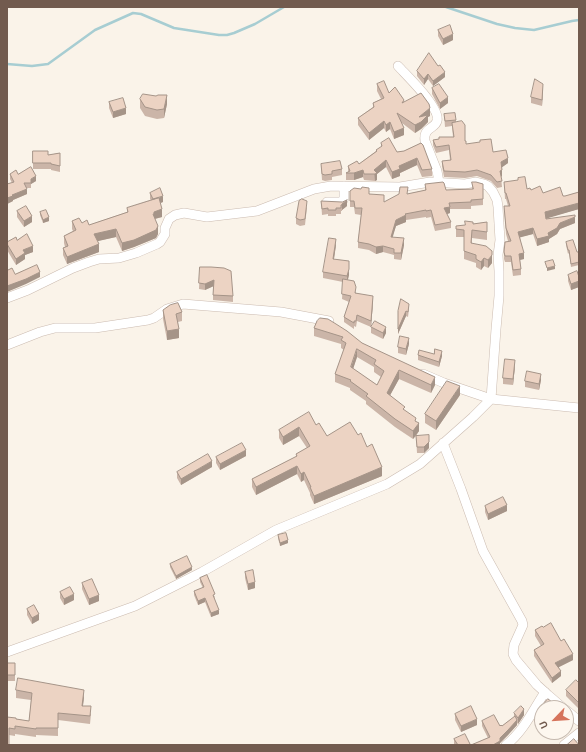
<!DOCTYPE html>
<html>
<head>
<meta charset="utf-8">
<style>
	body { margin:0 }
	#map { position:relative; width:586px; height:752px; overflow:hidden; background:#faf3e9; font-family:"Alegreya Sans",sans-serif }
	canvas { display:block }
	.frame { position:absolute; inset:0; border:8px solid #725b4f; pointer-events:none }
	.north { position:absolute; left:534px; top:700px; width:40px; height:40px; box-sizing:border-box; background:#fdf7ef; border:1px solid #c5b9af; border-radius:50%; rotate:245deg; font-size:11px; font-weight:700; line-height:16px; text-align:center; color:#725b4f }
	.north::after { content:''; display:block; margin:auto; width:14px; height:18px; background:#d6745c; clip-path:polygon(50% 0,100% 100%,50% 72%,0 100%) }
</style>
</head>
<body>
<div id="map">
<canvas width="586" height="752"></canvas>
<div class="frame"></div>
<div class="north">U</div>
</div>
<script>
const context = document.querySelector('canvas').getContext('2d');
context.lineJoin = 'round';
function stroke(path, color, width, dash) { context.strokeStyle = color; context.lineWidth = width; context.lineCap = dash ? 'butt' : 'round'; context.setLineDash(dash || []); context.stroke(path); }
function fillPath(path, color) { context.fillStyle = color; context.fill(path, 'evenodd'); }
stroke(new Path2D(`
	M446,7L497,24L515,28L534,30L572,21L579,20
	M7,64L32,66L48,64L95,30L133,13L141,14L174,28L219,35H227L234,33L255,24L284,7`), '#a7cdd2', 2.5);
const minor = new Path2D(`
	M398,66C407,76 441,108 437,121C435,129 423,127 425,141L437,171L439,182
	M327,202H342L344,198V186
	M7,298L28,290L73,268L89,262L99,259L119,258L136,253L157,244L160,242L165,234V228L169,219L175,215L184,213L207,217L257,211L314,189L331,186L400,187L430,182L465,184L476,182L484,184L488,186L493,192L497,200L498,207L499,224L500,240L498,255L499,271V296L496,329L491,399L444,383L423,374
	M7,345L40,332L55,328H95L148,320L154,318L167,309L183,304L281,312L329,321
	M443,443L461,489L483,551L522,621L523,625L514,645L513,654L516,660L537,685L548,695L563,708
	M7,652L135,606L202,572L276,530L387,484L420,464L473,417L491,399L579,408
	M566,710L579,721
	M506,745C524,731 533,710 545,692
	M564,745L579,733`);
stroke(minor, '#cbbbb0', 10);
stroke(minor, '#fff', 9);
fillPath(new Path2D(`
	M438,30L453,40L443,45L438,36Z
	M417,71L445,77L433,86L428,79L424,85L417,76Z
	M377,84L389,93L430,116L428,117V122L421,129L415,133L402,123L404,135L394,139L390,129L386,132L384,128L369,140L358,125V118L373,107V103L381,99L377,91Z
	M432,88L448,103L440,109L432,94Z
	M543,90L542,106L531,103V97Z
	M140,99L167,104L164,118L157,119L145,116L140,108Z
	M109,102L126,114L113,118L109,108Z
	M444,114L456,120V122L466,144L493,152L508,163L502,167V176L501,177L502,187L497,188L491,181L477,176L465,178L444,177L442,166V161L450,160L449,150L436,153L433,145V140L453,137L452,126L445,127Z
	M381,143L397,152L404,151L421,143L432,169V176L422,177L417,165L400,173V176L392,179L386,167L377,174V180L375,181L364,180L363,177L354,180H346V173L348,172V166L359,164L376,151L381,147Z
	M33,151L48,155L60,153V172L51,170V169H33Z
	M321,164L342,169V175L332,177V180L325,181L322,180Z
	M10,174H18L36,181L31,184V188H26L27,194L13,200V201L7,204V184L12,183L10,179Z
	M518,178L527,189L543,193L565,196L579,192V209L546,218L575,223L560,229L557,234L549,239V242L537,246L533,234L520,237L524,259L520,260L521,269V275L513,276L511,262H505L504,259V252L508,241L506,234L504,206H508L506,199H505L504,182L518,181Z
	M472,182L483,184V205L471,206V209H450V213L447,214L451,222V228L435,231L431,217L426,218V217L406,220V222L396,226L392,237L404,245L401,260L394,259V255L383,252L376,254L369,250L358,248V242L361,215L355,214L354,207H350V191L369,194L384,202L408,194L425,190V184L446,190L472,189Z
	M150,193L163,202L160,203L162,217L155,219L158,234L156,238L134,247L122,251L116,237L97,241L99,252L67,264L63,255V248L65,247L64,243V236L73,231L72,229V221L82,223L89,225L127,212V208L151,200L150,199Z
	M321,201L347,206L342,210V211H341V214H336V216H328V214L322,215Z
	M307,207L305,225L300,226L296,224V218Z
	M17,211L32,222L24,227L17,217Z
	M40,212L49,221L43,223L40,215Z
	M487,222V240L472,238V243L492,263L488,268L484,266L481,270L476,267V263L464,259V237H456V226Z
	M17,240L33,252L25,255V259L16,265L7,250V242Z
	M566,242L577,252H579V265L571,267L569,253L568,254L566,245Z
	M336,245L334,259L349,275L348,280L356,293L373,302L371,327L357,321L356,327L354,326V329L344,322V317L349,302L342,299L343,282L323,278V272Z
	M200,267L233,296V302L213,300V286L205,290L199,289Z
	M568,275L579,277V287L571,290L568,281Z
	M409,309L408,317L406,316L398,334V311Z
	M163,310L182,312V321L178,322L179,338L167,340L163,319Z
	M317,321L362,343L435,385L431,393L399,379L390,395L416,422L419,431L416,436L429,448L424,453H417L416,436L413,439L395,427L366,404V401L350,390V388L335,382V374L344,350L341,348V344L314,336V328ZM357,357L374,367V372L381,377L377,385L353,369Z
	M371,327L386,333L383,339L371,333Z
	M409,344L406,355L398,353V347Z
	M418,355L442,356L439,367L418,360Z
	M515,366L513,385L503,384V378Z
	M541,380L539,390L525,387V381Z
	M460,395L436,430L425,423V414Z
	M316,425L327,436L382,476L314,504L310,495V493L304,480L301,482L297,474L256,495L252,487V479L296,457V454L307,448L299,436L283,445L279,438V430Z
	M246,456L220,470L216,463V457Z
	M212,467L181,485L177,478V472Z
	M485,506L507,511L488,520L485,512Z
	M278,535L288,543L280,546L278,538Z
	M170,564L192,570L176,579L170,567Z
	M245,572L255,588L248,590L245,578Z
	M200,578L215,597L214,598L219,614L211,617L205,602L198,605L194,595V591L203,588L200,582Z
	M82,583L99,601L89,605L82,589Z
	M60,592L74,600L64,605L60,598Z
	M27,609L39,620L32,624L27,615Z
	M543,627L573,660L559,667L561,676L552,683L534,656V650L541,646L535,636V630Z
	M7,663H15V681H7Z
	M579,683V709L566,696V690Z
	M16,690L84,697L83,706L91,714L90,724L58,720V736L36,735V737L15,734V736L9,735L7,717L16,719L29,721L31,700L16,698Z
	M540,708H555H542V715L540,714Z
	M514,713L524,715L518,724L517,723V725L508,735L500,743V745H471L488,738L482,726V721L500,726H502L514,717Z
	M455,714L477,725L461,732L455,720Z
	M454,739L470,745H454Z`), '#cbb5a8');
fillPath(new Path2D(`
	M453,34V40L443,45V39Z
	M445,72V77L433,86V81Z
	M428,74V79L424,85V79Z
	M543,84V90L542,106V100Z
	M167,95V104L164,118V109Z
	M448,97V103L440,109V103Z
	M126,108V114L113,118V112Z
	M430,108V116L428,117V122L421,129L415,133V125L419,117Z
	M384,121V128L369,140V133Z
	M390,122V129L386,132V125Z
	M404,128V135L394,139V132Z
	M417,158V165L400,173V176L392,179V172L399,166Z
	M508,158V163L501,168V162Z
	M386,160V167L377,174V180L375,181L374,170Z
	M363,170V177L354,180V173Z
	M502,170V176L500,177V171Z
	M36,176V181L31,184V179Z
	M27,189V194L13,200V201L7,204V198L12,195Z
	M163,196V202L153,206V200Z
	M347,200V206L342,210V204Z
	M579,203V209L545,219V212Z
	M450,207V213L444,215V208Z
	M162,209V217L154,219L153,222L154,212Z
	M406,215V222L396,226L391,243V237L396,220Z
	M32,216V222L24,227V221Z
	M49,217V221L43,223V220Z
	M575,217V223L560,229L557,234L549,239V242L537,246V239L548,233L560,223Z
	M158,226V234L156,238L134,247L122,251V243Z
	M533,228V234L518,238V232Z
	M116,229V237L94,242V234Z
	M404,238V245L401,260V253Z
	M336,239V245L333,265V259Z
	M99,244V252L67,264V257Z
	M33,246V252L25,255V259L16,265V259L23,250Z
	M383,246V252L376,254V247Z
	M524,253V259L519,260V254Z
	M492,255V263L488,268V260Z
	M484,258V266L481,270V262Z
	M555,266V269L547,271V268Z
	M349,269V275L347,282V276Z
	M40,272V277L26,284L7,292V286Z
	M214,280V286L205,290V284Z
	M579,281V287L571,290V284Z
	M373,296V302L371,327V321Z
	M406,311V316L398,334V329Z
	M386,327V333L383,339V333Z
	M179,329V338L167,340V331Z
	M409,338V344L406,355V349Z
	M357,349V357L351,375V367Z
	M442,351V356L439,367V362Z
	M515,360V366L513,385V379Z
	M399,370V379L387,401V393Z
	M541,374V380L539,390V384Z
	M435,377V385L431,393V385Z
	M460,386V395L436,430V421Z
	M419,423V431L413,439V431Z
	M299,427V436L283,445V437Z
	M429,442V448L424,453V447Z
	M246,450V456L220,470V464Z
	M212,461V467L181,485V479Z
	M297,466V474L256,495V487Z
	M382,467V476L314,504V496Z
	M304,472V480L301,482V474Z
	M507,505V511L488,520V514Z
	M288,540V543L280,546V543Z
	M192,567V570L176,579V576Z
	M255,582V588L248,590V584Z
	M74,594V600L64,605V599Z
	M99,595V601L89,605V599Z
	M205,598V602L198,605V601Z
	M219,610V614L211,617V613Z
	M39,614V620L32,624V618Z
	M573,654V660L555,669V663Z
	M561,671V676L552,683V678Z
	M84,690V697L82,713V706Z
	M555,704V708H551Z
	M524,709V715L518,724V718Z
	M477,719V725L461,732V726Z
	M517,720V725L508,735L500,743V738L502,736Z
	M500,741V745H493Z`), '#a59488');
const building = new Path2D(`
	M450,25L453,34L443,39L438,30Z
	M429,53L438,66L440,65L445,72L433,81L428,74L424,79L417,71Z
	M535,79L543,84L542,100L531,97Z
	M384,81L389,93L395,87L404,100L402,103L421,93L429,104L430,108L419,117L428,115L421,122L415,125L397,113L404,128L394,132L390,122L386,125L384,121L369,133L358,118L374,107L373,103L384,98L377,84Z
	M439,84L448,97L440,103L432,88Z
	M143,94L156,96L158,95H167L164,109L157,110L145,107L140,99Z
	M123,98L126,108L113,112L109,102Z
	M455,113L456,120L445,121L444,114Z
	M462,121L465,125V141H466V144L480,142V140L491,139L493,152L506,150L508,158L501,162L502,170L500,171L502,181L497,182L491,175L477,170L465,172L444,171L442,161L451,160L449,145L436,147L433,140L439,139V137H454L452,123Z
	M389,138L397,152L404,151L421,143L423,145L432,169L422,170L417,158L399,166L400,169L392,172L386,160L374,170L377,173L375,174H364L363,170L354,173H346L350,171L348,166L357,161L359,164L377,151L376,150L382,146L381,143Z
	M33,151H48V155L60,153V166L51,164V163H33Z
	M340,161L342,169L332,171V174L325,175L322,174L321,164Z
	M31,167L36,176L31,179V183H24L27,189L12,195L13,196L7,198V184L14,182L10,174L16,170L18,174Z
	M525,177L527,189L530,188L531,190L540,186L543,193L560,187L563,196H565L579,192V203L545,212L546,219L575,215V217L560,223L557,228L548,233L549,236L537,239L533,228L518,232L524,253L519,254L521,269L513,270L511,256H505L504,252L505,242L511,241L506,228L504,206H510L506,193H505L504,182L518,180V178Z
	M472,182H476L483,184V199L471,200V202L449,203L450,207L444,208L451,222L435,225L431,210L426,211V210L405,214L406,215L396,220L391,237L404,238L401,253H394V249L383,246L376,247L369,244L358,242L362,208H355L354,201H350V191L354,188L361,189L362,187L369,188V194L384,195V202L399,194L400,187H408L407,194L426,190L425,184L443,182L444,183L446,190L473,189Z
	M160,188L163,196L153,199L150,193Z
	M159,198L162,209L154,212V214H153L158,226L156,230L134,240L122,243L116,229L94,234L99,244L67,257L63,248L68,246L64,236L76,230L72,221L79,218L82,223L87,220L89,225L128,212L127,208Z
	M302,199L307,201L305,219L300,220L296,218L299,201Z
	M347,200L342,204V205H341V208H336V210H328V208L322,209L321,201L342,202Z
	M26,206L32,216L24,221L17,211Z
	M46,210L49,217L43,220L40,212Z
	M465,221L473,222V224L487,222V232L472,230L471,243L486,246L492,251V255L488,260L484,258L481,262L476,259V255L464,251V230L456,229V226L465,225Z
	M27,234L33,246L23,250L25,253L16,259L7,244V242L16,237L17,240Z
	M329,238L336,239L333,259L349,261V269L347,276L323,272Z
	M573,240L577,252H579V262L571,264L569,250H568L566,242Z
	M553,260L555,266L547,268L545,262Z
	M37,265L40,272L26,279L7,286V269L8,270L12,268L15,274Z
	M200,267H211L224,268L231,271L233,296L213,295L214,280L205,284L199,283Z
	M577,271L579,277V281L571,284L568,275Z
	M343,279L354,281L356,287L355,293L373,296L371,321L357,315L356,321H354V323L344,317L351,296L342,294Z
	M401,299L409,304L408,312L406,311L398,329V311Z
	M178,303L182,312L176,314L179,329L167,331L163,310L170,305Z
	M320,318L328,319L336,324L347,331L362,343L435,377L431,385L399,370L387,393L405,407L403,409L416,418L415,421L419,423L413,431L395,419L366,396L368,394L350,381L351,380L335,374L346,343L341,340L343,337L314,328L317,321ZM357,349L376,360L374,364L384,371L377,385L351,367Z
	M375,321L386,327L383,333L371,327Z
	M400,336L409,338L406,349L398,347Z
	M435,349L442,351L439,362L418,355L419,350L434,354Z
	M505,359L515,360L513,379L503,378Z
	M527,371L541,374L539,384L525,381Z
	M447,381L460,386L436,421L425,414Z
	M309,412L316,425L319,423L327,436L350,422L358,435L361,433L367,447L372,444L382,467L314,496L310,487H311L304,472L301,474L297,466L256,487L252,479L297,456L296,454L310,446L299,427L283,437L279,430Z
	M429,435V442L424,447H417L416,436Z
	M242,443L246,450L220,464L216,457Z
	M208,454L212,461L181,479L177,472Z
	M503,497L507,505L488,514L485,506Z
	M286,533L288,540L280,543L278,535Z
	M187,556L192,567L176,576L170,564Z
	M253,570L255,582L248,584L245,572Z
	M207,575L215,594L213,595L219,610L211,613L205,598L198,601L194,591L204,587L200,578Z
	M92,579L99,595L89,599L82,583Z
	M70,587L74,594L64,599L60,592Z
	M34,605L39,614L32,618L27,609Z
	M551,623L561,641L564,639L573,654L555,663L561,671L552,678L534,650L544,644L535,630L542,626L543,627Z
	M7,663H15V675H7Z
	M18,678L84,690L82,706H91L90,716L58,713V728H36V729L15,726V729L9,728V745H7V717L16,718V719L29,721L32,693L16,690Z
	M576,680L579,683V703L566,690Z
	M548,699L555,704L551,708H542V709L540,708Z
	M471,706L477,719L461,726L455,714Z
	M521,706L524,709L518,718L514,713Z
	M494,715L500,726L501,725L502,726L515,716L517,720L508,730L500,738V741L493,745H471L490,737L482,721Z
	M465,734L470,744L467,745H458L454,739Z
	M574,739L579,745H567Z`);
fillPath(building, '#ecd3c3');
stroke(building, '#a59488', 1);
</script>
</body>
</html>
